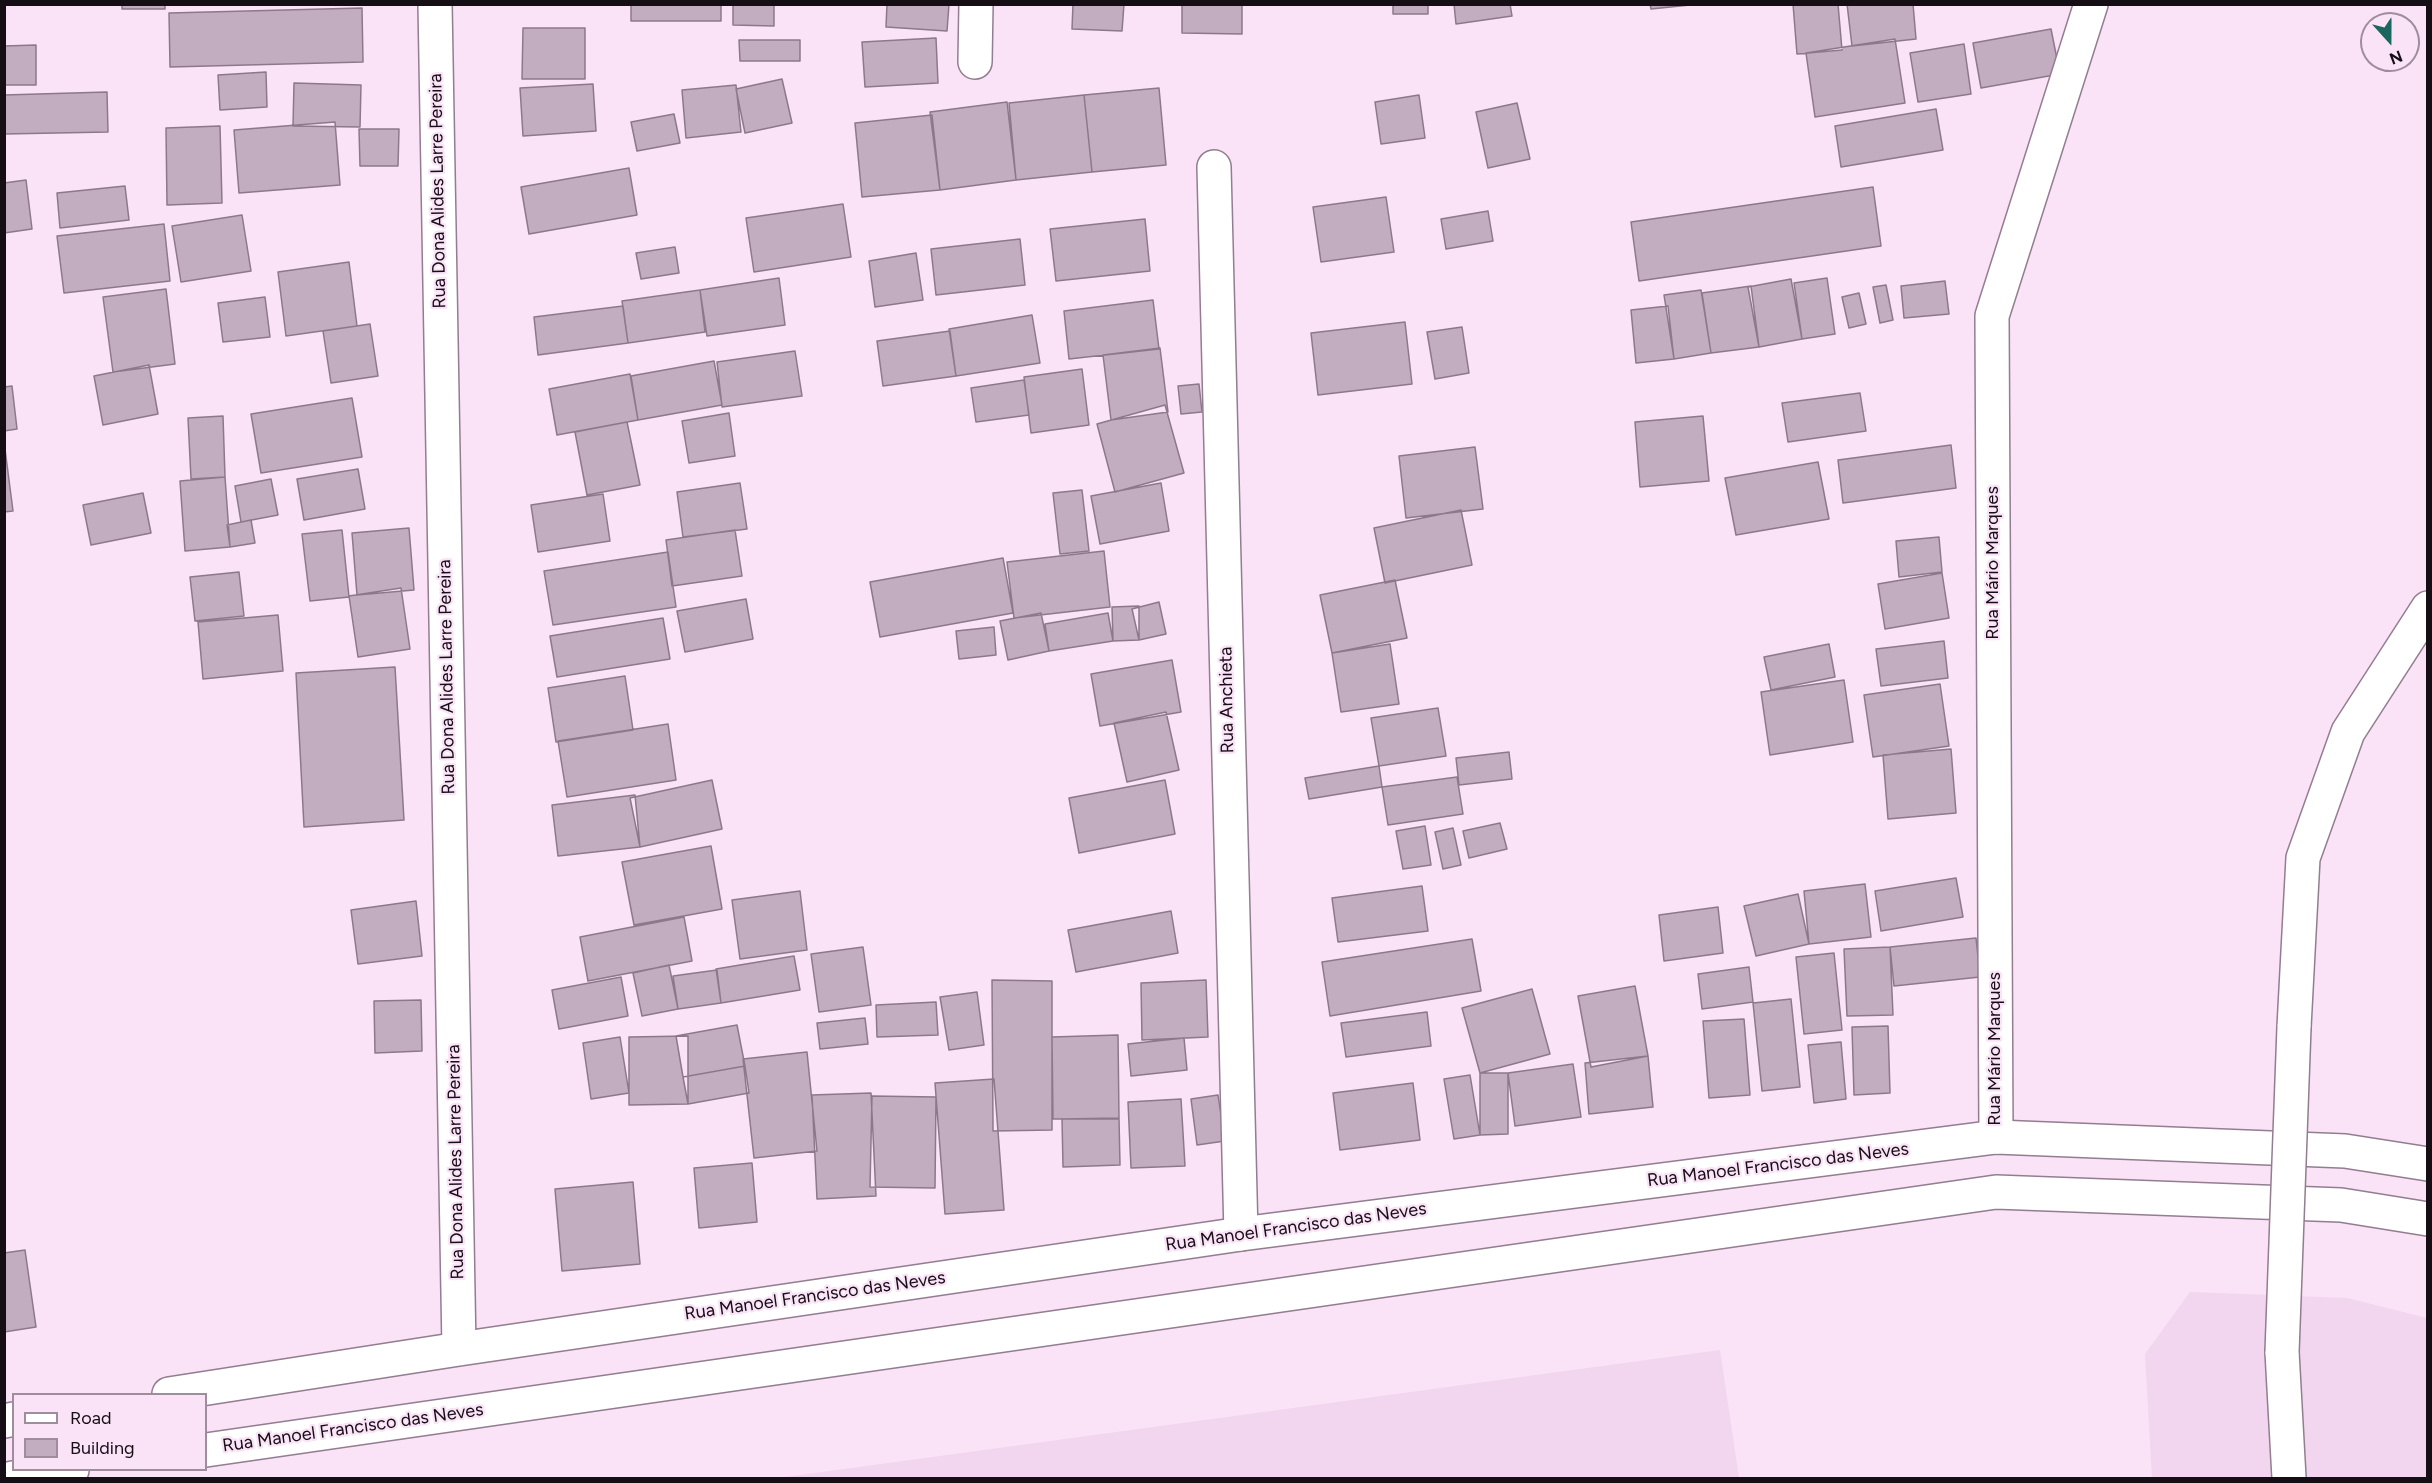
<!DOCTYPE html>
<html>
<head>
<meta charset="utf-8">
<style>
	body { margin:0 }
	#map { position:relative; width:2432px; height:1483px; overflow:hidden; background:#fae2f7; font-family:Figtree,sans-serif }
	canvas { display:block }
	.frame { position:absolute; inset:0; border:6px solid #160e15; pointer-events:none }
	.legend { position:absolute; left:12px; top:1393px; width:195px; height:78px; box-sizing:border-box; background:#fae2f7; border:2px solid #9f8d9d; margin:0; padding:8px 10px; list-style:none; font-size:18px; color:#160e15 }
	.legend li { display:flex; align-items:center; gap:12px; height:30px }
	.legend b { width:30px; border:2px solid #9f8d9d }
	.north { position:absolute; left:2360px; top:12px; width:60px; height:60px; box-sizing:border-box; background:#fae2f7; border:2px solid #9f8d9d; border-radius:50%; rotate:159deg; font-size:16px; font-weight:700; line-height:24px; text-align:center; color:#160e15 }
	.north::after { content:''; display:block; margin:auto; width:21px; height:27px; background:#1b6760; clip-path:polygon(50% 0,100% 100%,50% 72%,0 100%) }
</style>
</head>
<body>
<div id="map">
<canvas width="2432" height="1483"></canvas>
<div class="frame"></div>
<ul class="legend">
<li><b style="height:8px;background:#fff"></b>Road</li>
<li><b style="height:16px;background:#c2acc0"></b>Building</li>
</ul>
<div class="north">N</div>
</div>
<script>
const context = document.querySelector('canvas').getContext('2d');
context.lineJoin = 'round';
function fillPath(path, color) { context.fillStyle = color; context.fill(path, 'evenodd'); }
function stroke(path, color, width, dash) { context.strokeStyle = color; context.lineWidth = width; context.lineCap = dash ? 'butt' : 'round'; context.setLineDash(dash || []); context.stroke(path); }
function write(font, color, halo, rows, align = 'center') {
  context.font = font + ' Figtree,sans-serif'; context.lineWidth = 4.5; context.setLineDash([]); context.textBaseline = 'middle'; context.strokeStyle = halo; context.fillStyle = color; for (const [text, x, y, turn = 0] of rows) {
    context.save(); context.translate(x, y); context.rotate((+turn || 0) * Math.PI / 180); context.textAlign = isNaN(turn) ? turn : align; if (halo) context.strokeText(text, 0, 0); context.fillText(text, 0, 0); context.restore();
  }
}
fillPath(new Path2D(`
	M2190,1292L2347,1298L2427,1318V1478H2152L2145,1354Z
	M1720,1350L1739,1478H778Z`), '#f2d5ef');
const building = new Path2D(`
	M122,4H165V9H122Z
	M631,4H721V21H631Z
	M733,4H774V26L733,25Z
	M887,4H949L947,31L886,27Z
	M1073,4H1124L1122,31L1072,29Z
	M1182,4H1242V34L1182,33Z
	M1393,4H1428V14H1393Z
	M1454,4H1510L1512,16L1456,24Z
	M1650,4H1700L1651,9Z
	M1793,4H1838L1842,50L1797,54Z
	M1847,4H1913L1916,39L1852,46Z
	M362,8L363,62L170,67L169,13Z
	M523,28H585V79H522Z
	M2051,29L2060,74L1981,88L1973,43Z
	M936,38L938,83L865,87L862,42Z
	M1895,39L1905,103L1815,117L1806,53Z
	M739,40H800V61H740Z
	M1964,44L1971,94L1918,102L1910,53Z
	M36,45V85H4V46Z
	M266,72L267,107L220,110L218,75Z
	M782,79L792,123L745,133L736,89Z
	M294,83L361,85L360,127L293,126Z
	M593,84L596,131L523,136L520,88Z
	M736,85L741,132L686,138L682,90Z
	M1159,88L1166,165L1092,172L1084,95Z
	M107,92L108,132L4,134V95Z
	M1084,95L1092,172L1016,180L1009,103Z
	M1419,95L1425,138L1381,144L1375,102Z
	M1007,102L1016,180L940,190L930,112Z
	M1517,103L1530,159L1488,168L1476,112Z
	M1936,109L1943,150L1841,167L1835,126Z
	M674,114L680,143L637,151L631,122Z
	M932,115L940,190L862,197L855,123Z
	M335,122L340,185L239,193L234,130Z
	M220,126L222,203L167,205L166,128Z
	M359,129H399L398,166H360Z
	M629,168L637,215L529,234L521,187Z
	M26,180L32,229L4,233V183Z
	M125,186L129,220L60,228L57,193Z
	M1873,187L1881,246L1639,281L1631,222Z
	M1386,197L1394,252L1321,262L1313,207Z
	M843,204L851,257L754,272L746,218Z
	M1488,211L1493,241L1446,249L1441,219Z
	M242,215L251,271L181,282L172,226Z
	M1145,219L1150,271L1056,281L1050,229Z
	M164,224L170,281L64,293L57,236Z
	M1020,239L1025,285L936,295L931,249Z
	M675,247L679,273L641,279L636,253Z
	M916,253L923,300L875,307L869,261Z
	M349,262L357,326L286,336L278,272Z
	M779,278L785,325L707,336L700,290Z
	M1827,278L1835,334L1802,339L1794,283Z
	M1791,279L1802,339L1759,347L1748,287Z
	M1945,281L1949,314L1904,318L1901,286Z
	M1886,285L1893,320L1880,323L1873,287Z
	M1751,286L1759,347L1711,353L1702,293Z
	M166,289L175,364L113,372L103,297Z
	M700,290L705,332L628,343L622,301Z
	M1701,290L1711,353L1674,359L1664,295Z
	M1859,293L1866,324L1849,328L1842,297Z
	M265,297L270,337L223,342L218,303Z
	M1153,300L1159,349L1069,359L1064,311Z
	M623,306L628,343L538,355L534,317Z
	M1668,306L1674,359L1636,363L1631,310Z
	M1032,315L1040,363L956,376L949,329Z
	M1405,322L1412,384L1318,395L1311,333Z
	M370,324L378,376L331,383L323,331Z
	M1462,327L1469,373L1435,379L1427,332Z
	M950,331L956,376L883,386L877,341Z
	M1160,348L1168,412L1111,420L1103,355Z
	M795,351L802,396L722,407L717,362Z
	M714,361L722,405L638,420L631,376Z
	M149,365L158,414L103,425L94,376Z
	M1082,369L1089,425L1031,433L1024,377Z
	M630,374L638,420L557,435L549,389Z
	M1024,380L1029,415L976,422L971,388Z
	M1199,384L1202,412L1181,414L1178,386Z
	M12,386L17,429L4,431V387Z
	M1860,393L1866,431L1788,442L1782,403Z
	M352,398L362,457L261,473L251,414Z
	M1165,405L1184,473L1115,492L1097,424Z
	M729,413L735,456L689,463L682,421Z
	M223,416L225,477L191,479L188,418Z
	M1703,416L1709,481L1640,487L1635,422Z
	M627,422L640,485L587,495L575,432Z
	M1951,445L1956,488L1843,503L1838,460Z
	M1475,447L1483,509L1406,518L1399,456Z
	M5,449L13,511L4,512V449Z
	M1818,462L1829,519L1736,535L1725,478Z
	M358,469L365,509L304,520L297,479Z
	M225,477L230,547L185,551L180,481Z
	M271,479L278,515L241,522L235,486Z
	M740,483L747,529L683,537L677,492Z
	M1161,483L1169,531L1100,544L1091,496Z
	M1082,490L1089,551L1060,554L1053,493Z
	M143,493L151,533L91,545L83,505Z
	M603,494L610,541L538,552L531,505Z
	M1461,510L1472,565L1385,583L1374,528Z
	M251,520L255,543L230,547L227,525Z
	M409,528L414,590L357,595L352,533Z
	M342,530L349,597L310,601L302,534Z
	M735,530L742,576L672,586L666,540Z
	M1939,537L1942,572L1899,577L1896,541Z
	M1104,551L1110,607L1014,618L1007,562Z
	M668,552L676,607L553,625L544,571Z
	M1003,558L1013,613L880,637L870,582Z
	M239,572L244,616L195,621L190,577Z
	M1942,573L1949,618L1885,629L1878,584Z
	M1395,580L1407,638L1332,653L1320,595Z
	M401,588L410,649L358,657L349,596Z
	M746,599L753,639L685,652L677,611Z
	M1159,602L1166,634L1139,640L1132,609Z
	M1139,606V640L1113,641L1112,607Z
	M1041,613L1049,651L1008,660L1000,621Z
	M1108,613L1113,641L1049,651L1045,624Z
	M278,615L283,671L203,679L198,622Z
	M663,618L670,659L557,677L550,636Z
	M994,627L996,655L959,659L956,631Z
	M1944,641L1948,678L1881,686L1876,649Z
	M1390,644L1399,704L1341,712L1332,653Z
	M1829,644L1835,677L1771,690L1764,657Z
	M1172,660L1181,712L1100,726L1091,674Z
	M395,667L404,820L304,827L296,673Z
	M625,676L633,730L556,742L548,688Z
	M1844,680L1853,742L1770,755L1761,692Z
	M1940,684L1949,746L1873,757L1864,695Z
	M1438,708L1446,756L1379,766L1371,718Z
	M1166,712L1179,770L1127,782L1114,723Z
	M668,724L676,780L567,797L558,741Z
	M1951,749L1956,813L1888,819L1883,755Z
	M1509,752L1512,779L1459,785L1456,758Z
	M1379,766L1382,787L1309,799L1305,778Z
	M1457,777L1463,814L1388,825L1382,787Z
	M712,780L722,829L640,847L630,798Z
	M1165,780L1175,834L1079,853L1069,798Z
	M635,795L640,847L558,856L552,805Z
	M1500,823L1507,849L1469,858L1463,831Z
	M1425,826L1431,865L1403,869L1396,831Z
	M1453,828L1461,865L1443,869L1435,832Z
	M711,846L722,909L634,925L622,862Z
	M1956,878L1963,917L1881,931L1875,891Z
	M1865,884L1871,937L1809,944L1804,891Z
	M1422,886L1428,931L1338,942L1332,898Z
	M800,891L807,950L740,959L732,900Z
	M1798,894L1809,944L1756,956L1744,906Z
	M416,901L422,956L358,964L351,910Z
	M1718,907L1723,953L1664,961L1659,915Z
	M1171,911L1178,953L1076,972L1068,930Z
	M684,917L692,961L588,981L580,937Z
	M1976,938L1980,977L1894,986L1890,947Z
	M1472,939L1481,991L1330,1016L1322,962Z
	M863,947L871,1005L819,1012L811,954Z
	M1890,947L1893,1015L1847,1016L1844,949Z
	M1834,953L1842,1030L1804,1034L1796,957Z
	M794,956L800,990L721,1003L716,969Z
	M669,965L678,1009L642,1016L633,973Z
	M1749,967L1753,1002L1702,1009L1698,974Z
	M717,970L721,1003L678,1009L673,976Z
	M621,977L628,1016L559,1029L552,990Z
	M992,980L1052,981V1130L993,1131Z
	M1206,980L1208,1037L1142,1040L1141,983Z
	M1635,986L1648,1056L1591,1067L1578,996Z
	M1532,989L1550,1054L1480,1073L1462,1008Z
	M977,992L984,1045L949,1050L940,997Z
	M1791,999L1800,1087L1762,1091L1753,1003Z
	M421,1000L422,1051L375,1053L374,1001Z
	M936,1002L938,1035L877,1037L876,1005Z
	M1427,1012L1431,1046L1346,1057L1341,1023Z
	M865,1018L868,1044L820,1049L817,1023Z
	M1744,1019L1750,1095L1709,1098L1703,1021Z
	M737,1025L745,1066L683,1077L676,1036Z
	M1888,1026L1890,1093L1854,1095L1852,1027Z
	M1118,1035L1119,1119H1053L1052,1037Z
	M688,1036V1104L629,1105V1037Z
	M620,1037L629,1093L591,1099L583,1043Z
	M1184,1038L1187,1070L1131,1076L1128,1044Z
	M1841,1042L1846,1099L1814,1103L1808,1045Z
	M807,1052L817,1151L754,1158L743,1059Z
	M1648,1056L1653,1107L1589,1114L1585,1063Z
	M1573,1064L1581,1117L1515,1126L1508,1073Z
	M745,1066L749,1093L688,1104L683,1077Z
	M1480,1073H1508V1134L1480,1135Z
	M1470,1075L1480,1135L1454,1139L1444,1079Z
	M994,1079L1004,1210L945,1214L935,1083Z
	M1413,1083L1420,1140L1340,1150L1333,1093Z
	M871,1093L876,1196L817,1199L812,1095Z
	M1218,1095L1225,1141L1197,1145L1191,1099Z
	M872,1096L936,1097L935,1188L870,1187Z
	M1181,1099L1185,1166L1131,1168L1128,1102Z
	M1119,1118L1120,1165L1063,1167L1062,1119Z
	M752,1163L757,1222L699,1228L694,1168Z
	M633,1182L640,1264L562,1271L555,1189Z
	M25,1250L36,1327L4,1332V1253Z`);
fillPath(building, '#c2acc0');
stroke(building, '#8d788b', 1.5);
const street = new Path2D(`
	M975,62L976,4
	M1214,167L1241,1234
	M2294,1027L2303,858L2348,732L2428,608
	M1996,1137L1992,316L2091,4
	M2282,1352L2289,1478`);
const secondary = new Path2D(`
	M435,4L459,1349
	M169,1394L459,1349L1241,1234L1996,1137L2345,1151L2428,1164
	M4,1421L14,1419
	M206,1450L1996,1192L2341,1205L2428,1219
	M12,1478L72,1470`);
stroke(street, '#937d90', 36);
stroke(secondary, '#937d90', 36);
stroke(street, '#fff', 33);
stroke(secondary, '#fff', 33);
const streetBridge = new Path2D(`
	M2282,1352L2294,1027`);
stroke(streetBridge, '#937d90', 36, []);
stroke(streetBridge, '#fff', 33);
write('18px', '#160e15', '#fae2f7', [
	["Rua Dona Alides Larre Pereira",438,191,-91],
	["Rua Mário Marques",1993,563,-90],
	["Rua Dona Alides Larre Pereira",447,677,-91],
	["Rua Anchieta",1227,700,-91],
	["Rua Mário Marques",1995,1049,-90],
	["Rua Dona Alides Larre Pereira",456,1162,-91],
	["Rua Manoel Francisco das Neves",1778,1165,-7],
	["Rua Manoel Francisco das Neves",1296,1227,-8],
	["Rua Manoel Francisco das Neves",815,1296,-8],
	["Rua Manoel Francisco das Neves",353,1428,-8]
]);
</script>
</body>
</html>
